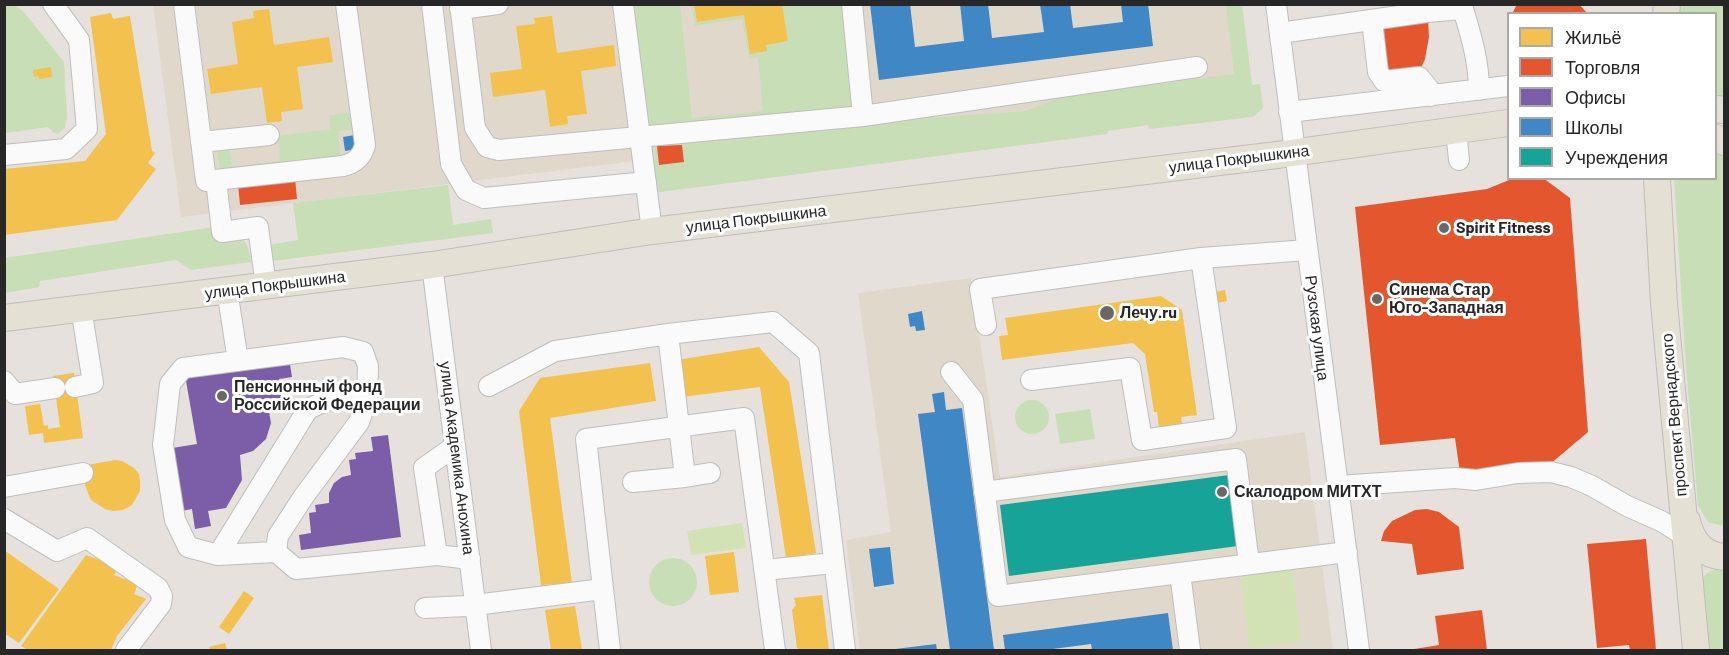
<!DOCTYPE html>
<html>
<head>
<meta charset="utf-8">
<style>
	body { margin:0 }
	#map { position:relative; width:1729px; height:655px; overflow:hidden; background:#e6e1dc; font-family:Barlow,sans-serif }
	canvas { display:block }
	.frame { position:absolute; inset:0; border:6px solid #272727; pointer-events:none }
	.legend { position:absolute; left:1507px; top:12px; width:210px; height:168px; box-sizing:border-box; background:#fff; border:2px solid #a9a9a9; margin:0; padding:8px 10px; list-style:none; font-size:18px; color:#272727 }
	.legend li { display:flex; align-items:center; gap:12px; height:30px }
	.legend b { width:30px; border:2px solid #a9a9a9 }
</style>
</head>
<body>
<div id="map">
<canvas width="1729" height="655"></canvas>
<div class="frame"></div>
<ul class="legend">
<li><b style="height:16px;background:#f2c14e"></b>Жильё</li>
<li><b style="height:16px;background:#e4572e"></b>Торговля</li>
<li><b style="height:16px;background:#7b5ea7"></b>Офисы</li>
<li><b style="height:16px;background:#3f88c5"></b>Школы</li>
<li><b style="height:16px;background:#17a398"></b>Учреждения</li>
</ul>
</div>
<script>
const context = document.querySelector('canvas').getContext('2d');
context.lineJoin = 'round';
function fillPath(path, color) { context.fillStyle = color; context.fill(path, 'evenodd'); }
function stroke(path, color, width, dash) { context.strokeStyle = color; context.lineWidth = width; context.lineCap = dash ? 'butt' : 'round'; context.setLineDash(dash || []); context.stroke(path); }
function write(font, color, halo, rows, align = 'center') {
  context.font = font + ' Barlow,sans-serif'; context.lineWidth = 6; context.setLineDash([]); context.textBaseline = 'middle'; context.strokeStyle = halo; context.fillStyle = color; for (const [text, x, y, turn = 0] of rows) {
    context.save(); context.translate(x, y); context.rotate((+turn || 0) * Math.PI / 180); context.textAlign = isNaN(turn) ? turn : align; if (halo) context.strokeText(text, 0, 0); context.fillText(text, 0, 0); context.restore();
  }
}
fillPath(new Path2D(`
	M153,5H1242L1252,85L181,217Z
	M971,278L1000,477L1305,432L1333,650H860L846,540L891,532L858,293Z`), '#e0d9cb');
fillPath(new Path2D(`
	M5,5H14L23,11L64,62L67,117L65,128L58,134L54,133L48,127L5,133Z
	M630,5H680L692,118L763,111L758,58H749L742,19L695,26L692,5H694L698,22L744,15L750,54L767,51L766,45L788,41L782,5H842L854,98L852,106L847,109L661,128L652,126L647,121Z
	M1226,5H1242L1252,85L1260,84L1263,108L1253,117L1149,129L1148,125L1108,131L1107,134L653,193L649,160L656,159L653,138L1026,111L1061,97L1234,74Z
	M1680,5H1724V101L1716,99V14H1679Z
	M353,112L355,129L338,131L341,161L221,176L217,147L229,145L232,167L280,161L278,136L330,129L329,115Z
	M1716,146L1724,151L1723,526L1708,522L1698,505L1686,367L1674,179L1716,178Z
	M448,185L453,225L491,219L493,233L272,261L269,245L298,240L293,203Z
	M215,227L216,240C242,237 247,234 251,262L191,270L176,260L40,281L39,287L5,293V258Z
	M1015 417a17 17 0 1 1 34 0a17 17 0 1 1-34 0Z
	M1090,409L1095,439L1060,444L1055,414Z
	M649 582a24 24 0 1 1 48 0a24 24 0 1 1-48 0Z
	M1724,565V650H1705L1700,581L1707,573Z`), '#c8deb7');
fillPath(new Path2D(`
	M742,523L746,548L691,555L687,531Z
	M1292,569L1301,641L1249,648L1240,575Z`), '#d2e2b4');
fillPath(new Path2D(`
	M694,4H782L788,41L766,45L767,51L750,54L744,15L697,22Z
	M269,9L274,45L329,37L333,62L297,67L303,109L281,112L282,121L267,123L262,87L211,94L207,69L238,64L232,22L254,18L253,11Z
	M111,13L113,19L130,16L152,151L155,153L148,163L156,169L117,220L4,235V169L85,161L106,134L90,17Z
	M552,16L557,53L614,45L616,66L581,71L587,114L567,116L568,124L550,127L545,90L493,97L490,73L522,69L516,26L535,24L534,18Z
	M51,67L52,77L39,79L38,76L34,77L33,70Z
	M1225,290L1227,301L1217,303L1215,292Z
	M1161,296L1182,310L1197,415L1181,417L1182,425L1159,428L1157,412H1154L1145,354L1133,343L1002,360L999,336L1008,335L1005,318Z
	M759,347L789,382L816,553L786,558L760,387L682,397L677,360Z
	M650,363L656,401L550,418L572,583L541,585L519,411L540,378Z
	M74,373L83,438L44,443L43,433L29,435L25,406L40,404L44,426L48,425V429L60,427L53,376Z
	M115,460L122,461L134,468L139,474L140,481V491L132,505L123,510L113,511L105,509L91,500L86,488L82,466Z
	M4,550L59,589L19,643L4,633Z
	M734,552L739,592L710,595L705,556Z
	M86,555L119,567L114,575L138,584L134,594L146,599L117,636L111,650H28L21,646Z
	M244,591L254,598L229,634L219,627Z
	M822,595L829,650H802L797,648L792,610L796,605L794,598Z
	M575,606L582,650H551L545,610Z
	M225,643L227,650H210L209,647Z`), '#f2c14e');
fillPath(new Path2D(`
	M1517,4H1579L1588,14H1512Z
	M1403,19L1406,26L1428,19L1429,37L1425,59L1421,68L1383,74L1374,28Z
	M682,145L684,162L659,165L657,146Z
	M295,178L297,199L240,205L238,184Z
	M1514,178H1543L1570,198L1588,432L1549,465L1460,473L1455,438L1380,445L1355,207L1487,189Z
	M1427,509L1439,512L1459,527L1464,569L1417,575L1412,544L1381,541L1384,531L1392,521L1415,510Z
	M1646,539L1656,650H1630L1629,645L1597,648L1587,544Z
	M1482,610L1487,650H1408L1439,645L1435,616Z`), '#e4572e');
fillPath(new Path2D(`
	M289,358L292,377L279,379L283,402L268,406L271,423L266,439L253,451L240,455L242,480L226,508L208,511L211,526L195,529L192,509L176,512L166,449L197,444L185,375Z
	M388,435L401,537L301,550L299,535L311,533L309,513L316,512L315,505L329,503V493L334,483L342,477L351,475L349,460L356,459L355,453L373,451L371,437Z`), '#7b5ea7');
fillPath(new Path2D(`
	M870,4H910L915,47L964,41L960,4H988L992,38L1044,32L1040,4H1070L1073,28L1123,22L1121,4H1148L1153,46L879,80Z
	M355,135L357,149L345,151L343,137Z
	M922,311L925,330L916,331L915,326L910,327L908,314Z
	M944,392L946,410L962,408L994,650H950L918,414L935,412L932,394Z
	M890,547L894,584L874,587L869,549Z
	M1168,613L1173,650H1092L1091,644L1045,650H1005L1003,635Z
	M936,644L937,650H895V649Z`), '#3f88c5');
fillPath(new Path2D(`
	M1229,475L1238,546L1009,576L1000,505Z`), '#17a398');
const minor = new Path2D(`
	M184,4L206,181L343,166C355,163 362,157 365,145L346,4
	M432,4L451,164L466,190L484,198L646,182
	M460,4L475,128L487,147L499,150L863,116L852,4
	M623,4L652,231
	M1276,4L1359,650
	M460,9L498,4
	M1372,20L1378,72L1384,81L1419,77L1429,89L1430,96
	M1280,33L1427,12L1463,9C1471,35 1479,62 1479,90
	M1289,112L1508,86
	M863,116L1197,67
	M1456,130L1459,160
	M201,142L269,135
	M4,155L66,149L87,129L79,40L53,4
	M216,180L222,232L258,227L266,286
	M432,265L481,650
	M227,290L238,361
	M986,325L980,289L1201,258L1307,250
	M951,372L973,400L998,596L1180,573L1190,650
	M1031,380L1130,368L1142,440L1226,428L1201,258
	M4,381L15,394L55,388
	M489,386L555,351L668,334L773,322L809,353L845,650
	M75,387L93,383L81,308
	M455,446L424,468L437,555L470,559
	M685,477L710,473
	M633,482L685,477L668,334
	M1338,486L1455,478L1476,480L1518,473L1551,472L1571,477L1592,486L1627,506L1661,521L1685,536
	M4,487L83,473
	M984,492L1236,459L1249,564
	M4,519L57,551L87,538L158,588L162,596L161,604L126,650
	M276,552L218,555L188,547L175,520L163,445L170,384L183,368L343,347L363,352L368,366L367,399L359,422L304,496L278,536L276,552L296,569L437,555
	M218,555L308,409L330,399H367
	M765,570L833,563
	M1180,573L1347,552
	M425,608L467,606L603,589
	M610,650L586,439L744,418L775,650`);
const major = new Path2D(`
	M1666,14L1667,4
	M1716,109L1724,110
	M1716,138L1724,142
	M1657,178L1664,303L1696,650
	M4,318L432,265L652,231L1277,155L1508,123
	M1687,521C1692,542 1703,555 1724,557`);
stroke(minor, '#bfbdbd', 22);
stroke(major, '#bfbdbb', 28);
stroke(minor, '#fbfafa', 20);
stroke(major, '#e4e0d3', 26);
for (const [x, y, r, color] of [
	[1444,228,6,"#6a6866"],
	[1377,299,6,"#6a6866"],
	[1107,313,8,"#6a6866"],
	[222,396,6,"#6a6866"],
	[1222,492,6,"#6a6866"]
]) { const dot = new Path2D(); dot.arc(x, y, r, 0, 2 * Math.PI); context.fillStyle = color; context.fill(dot); stroke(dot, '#fff', 2); }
write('16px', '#272727', '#fff', [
	["улица Покрышкина",1239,159,-7],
	["улица Покрышкина",756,219,-7],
	["улица Покрышкина",275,285,-7],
	["Рузская улица",1317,328,83],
	["проспект Вернадского",1674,415,-95],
	["улица Академика Анохина",457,458,83]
]);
write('bold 16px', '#272727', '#fff', [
	["Spirit Fitness",1456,228],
	["Синема Стар",1389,290],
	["Юго-Западная",1389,308],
	["Лечу.ru",1120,313],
	["Пенсионный фонд",234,387],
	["Российской Федерации",234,405],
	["Скалодром МИТХТ",1234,492]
], 'left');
</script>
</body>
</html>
